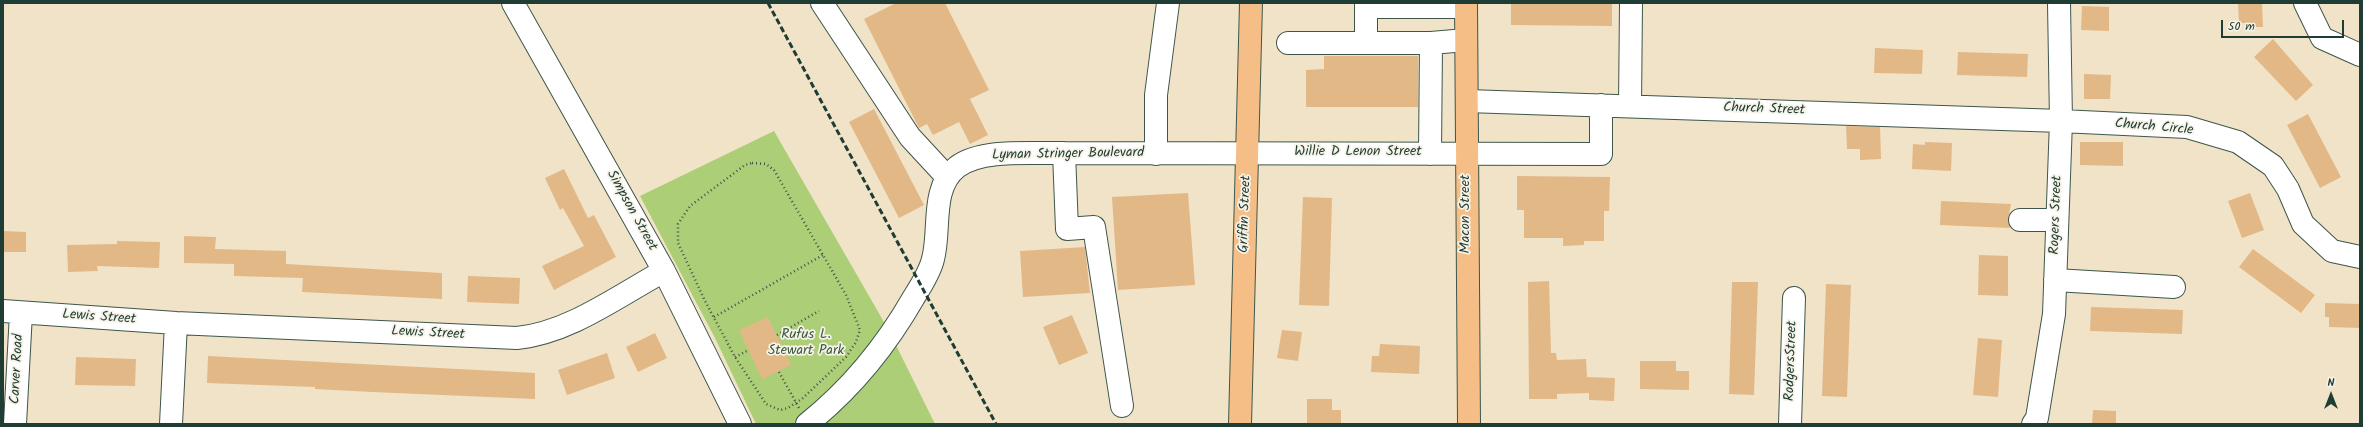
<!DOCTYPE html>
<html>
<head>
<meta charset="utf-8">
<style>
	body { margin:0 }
	#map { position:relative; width:2363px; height:427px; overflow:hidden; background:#f1e3c7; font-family:Kalam,sans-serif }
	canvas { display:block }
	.frame { position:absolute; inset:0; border:4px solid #1f3d34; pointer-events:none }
	.north { position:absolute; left:2311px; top:375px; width:40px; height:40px; -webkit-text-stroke:3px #f7f3e8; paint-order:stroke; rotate:0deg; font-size:11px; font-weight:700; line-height:16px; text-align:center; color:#1f3d34 }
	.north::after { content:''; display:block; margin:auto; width:14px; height:18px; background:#1f3d34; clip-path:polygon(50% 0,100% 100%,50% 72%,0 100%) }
	.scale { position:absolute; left:2221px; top:20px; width:123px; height:18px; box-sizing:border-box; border:2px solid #1f3d34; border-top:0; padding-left:5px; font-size:12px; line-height:14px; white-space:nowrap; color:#1f3d34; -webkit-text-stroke:3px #f7f3e8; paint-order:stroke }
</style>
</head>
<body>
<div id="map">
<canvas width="2363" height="427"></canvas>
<div class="frame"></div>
<div class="north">N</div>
<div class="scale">50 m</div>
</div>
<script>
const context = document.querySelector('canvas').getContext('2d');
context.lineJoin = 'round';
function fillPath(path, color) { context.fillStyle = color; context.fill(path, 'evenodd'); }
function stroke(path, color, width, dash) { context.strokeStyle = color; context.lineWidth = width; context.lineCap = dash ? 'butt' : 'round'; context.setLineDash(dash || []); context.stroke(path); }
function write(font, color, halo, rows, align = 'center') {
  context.font = font + ' Kalam,sans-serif'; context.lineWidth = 3.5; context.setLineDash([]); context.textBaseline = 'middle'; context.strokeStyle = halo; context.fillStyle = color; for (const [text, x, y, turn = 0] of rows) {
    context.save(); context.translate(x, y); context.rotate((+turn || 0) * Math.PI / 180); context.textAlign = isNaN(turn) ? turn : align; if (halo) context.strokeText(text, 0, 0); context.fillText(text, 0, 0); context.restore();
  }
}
fillPath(new Path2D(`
	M774,131L888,329L935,424H756L715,338L640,196Z`), '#abce77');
fillPath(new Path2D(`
	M896,3H945L989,90L970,99L988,135L970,144L959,122L933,135L927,124L919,128L864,19Z
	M1511,3H1612V26L1511,25Z
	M2238,3H2262L2263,27H2251L2250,23H2239Z
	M2082,6L2109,7V31L2081,30Z
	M2273,39L2313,85L2296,101L2254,57Z
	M1875,48L1923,50L1922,74L1874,73Z
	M1958,52L2028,54L2027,77L1957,75Z
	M1324,56H1418V107H1306V70L1324,69Z
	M2084,74L2111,75L2110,99H2084Z
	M874,109L924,205L899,218L849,122Z
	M2308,114L2341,177L2320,188L2287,125Z
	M1846,126L1880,127L1881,159L1860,160V149H1847Z
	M1925,142L1952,143L1951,171L1912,169L1913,144L1925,145Z
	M2080,142H2123V166L2080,165Z
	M564,169L588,218L594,215L616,257L554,290L542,266L584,246L563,208L560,210L545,178Z
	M1517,176L1610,177L1609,211H1604V241H1584V245L1563,246V238H1524V210H1517Z
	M1188,193L1195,285L1118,290L1112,197Z
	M2250,193L2264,230L2242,238L2228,201Z
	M1303,197L1332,198L1329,306L1299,305Z
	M1941,201L2011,204L2008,220L2010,228L1940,225Z
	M3,231L26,232V252H3Z
	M184,236L216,237L215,249L286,251V264L442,273V299L302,292L303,278L234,276V264L184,263Z
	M117,241L160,242L159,268L97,266L98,271L68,272L67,245L117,244Z
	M1085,247L1090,293L1023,297L1020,251Z
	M2253,249L2315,295L2301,313L2239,267Z
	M1979,255L2008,256V296L1978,295Z
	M468,276L520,278L519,304L467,302Z
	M1549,281L1551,353H1556L1557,360L1586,359L1587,377L1615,378L1614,401L1589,400V393L1557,394V399H1529L1528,282Z
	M1732,282H1758L1754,395L1729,394Z
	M1826,284L1851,285L1847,397L1822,396Z
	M2325,303L2360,304V328L2329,327V317H2325Z
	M2091,307L2183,310L2182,334L2090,331Z
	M1072,315L1088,353L1059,365L1043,327Z
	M768,317L791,365L762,379L739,330Z
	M1282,330L1302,332L1298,361L1277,358Z
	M655,333L667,358L638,372L626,347Z
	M1978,338L2002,340L1998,397L1973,395Z
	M1380,344L1420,346L1419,374L1371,372L1372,356H1379Z
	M607,353L615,378L567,395L558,370Z
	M208,356L535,373V399L372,392L315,389V387L207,383Z
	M76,357L136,359L135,386L75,385Z
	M1640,361H1676V371H1689V390L1640,389Z
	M1307,399H1332V410H1341V424H1307Z
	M2093,410L2116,411V424H2092Z`), '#e3b887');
const minor = new Path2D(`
	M513,3L664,271L740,424
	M822,3L910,137L947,177
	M2305,3L2322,38L2360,55
	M1366,7H1466
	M1366,42V3
	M1288,43H1431L1430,154
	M1431,43L1466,40
	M1467,101L2061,121L2187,127L2238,142L2273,166L2288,189L2303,224L2332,251L2360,257
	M1630,106L1631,3
	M1064,153L1067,229L1094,227L1122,406
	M1156,154V95L1168,3
	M2020,220H2057
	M2055,280L2174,287
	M3,311L176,323L517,338C569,333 618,296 664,271
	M15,424L21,313
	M171,424L176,323
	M807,424C851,389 886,346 914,297C921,286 930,272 933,259C941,230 930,188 957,167C982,148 1033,154 1064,153L1601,154V105
	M1790,424L1794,298
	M2033,424L2037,418L2054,314L2061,121L2059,3`);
const major = new Path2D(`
	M1466,3L1469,424
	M1240,424L1251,3`);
stroke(minor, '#3e564a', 24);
stroke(major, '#3e564a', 24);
stroke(new Path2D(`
	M752,163L766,164L774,170L846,295L860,330L856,342L846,357L803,398L788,408L780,410L766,404L735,357L705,301L678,243V224L690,206L745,165Z
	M714,317L823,255
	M777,335L819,311
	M735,357L747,351
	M779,372L799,408`), '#3e564a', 2.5, [1, 3]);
stroke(minor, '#fff', 22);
stroke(major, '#f6be87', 22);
stroke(new Path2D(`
	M768,3L996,424`), '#1f3d34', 3, [6, 3]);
write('14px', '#1f3d34', '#f7f3e8', [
	["Church Street",1764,110,2],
	["Church Circle",2154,128,5],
	["Willie D Lenon Street",1358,153],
	["Lyman Stringer Boulevard",1068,155,-1],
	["Simpson Street",631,211,61],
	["Griffin Street",1246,214,-88],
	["Macon Street",1467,214,-90],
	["Rogers Street",2057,215,-88],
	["Lewis Street",99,318,4],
	["Lewis Street",428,334,3],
	["RodgersStreet",1792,361,-88],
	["Carver Road",18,369,-87]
]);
write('14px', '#3b5a41', '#f7f3e8', [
	["Rufus L.",806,336],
	["Stewart Park",806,352]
]);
</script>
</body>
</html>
